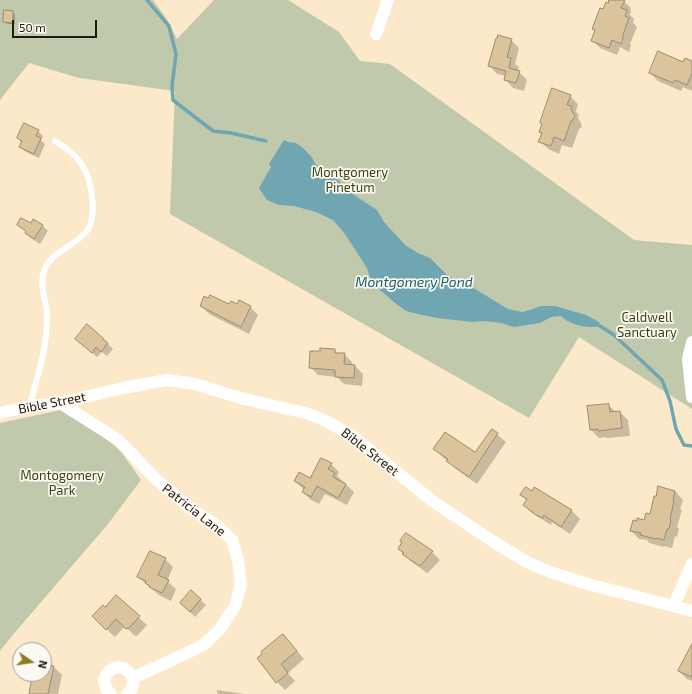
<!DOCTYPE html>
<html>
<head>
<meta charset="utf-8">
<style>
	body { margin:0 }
	#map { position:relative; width:692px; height:694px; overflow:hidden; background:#fce9c9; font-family:"Exo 2",sans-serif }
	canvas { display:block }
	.north { position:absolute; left:12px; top:642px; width:40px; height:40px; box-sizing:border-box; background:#fcf8f2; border:1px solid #a49f97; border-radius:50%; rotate:103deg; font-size:11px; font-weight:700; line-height:16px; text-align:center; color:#201a0e }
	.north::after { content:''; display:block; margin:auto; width:14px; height:18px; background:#8a7b20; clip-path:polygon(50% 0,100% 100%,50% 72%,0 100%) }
	.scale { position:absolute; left:12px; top:20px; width:85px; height:18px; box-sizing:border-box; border:2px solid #201a0e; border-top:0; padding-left:5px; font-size:12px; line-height:14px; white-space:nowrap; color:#201a0e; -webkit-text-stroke:3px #fcf8f2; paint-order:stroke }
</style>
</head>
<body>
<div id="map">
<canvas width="692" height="694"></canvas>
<div class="north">N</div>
<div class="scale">50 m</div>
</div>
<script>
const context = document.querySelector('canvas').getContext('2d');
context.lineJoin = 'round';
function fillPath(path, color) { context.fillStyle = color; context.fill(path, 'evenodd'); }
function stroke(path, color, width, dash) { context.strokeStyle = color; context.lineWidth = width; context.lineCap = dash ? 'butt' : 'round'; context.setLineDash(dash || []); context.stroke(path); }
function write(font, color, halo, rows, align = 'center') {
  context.font = font + ' "Exo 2",sans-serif'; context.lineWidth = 3.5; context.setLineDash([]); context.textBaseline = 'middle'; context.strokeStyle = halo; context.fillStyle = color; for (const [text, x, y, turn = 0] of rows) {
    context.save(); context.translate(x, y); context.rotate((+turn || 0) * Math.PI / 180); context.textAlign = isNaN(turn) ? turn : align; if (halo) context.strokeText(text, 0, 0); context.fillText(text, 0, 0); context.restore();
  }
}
fillPath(new Path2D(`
	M0,0H153L166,18L177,39L214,0H288L339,32L360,61L390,64L634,240L692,245V409L579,337L529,418L170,214L175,91L79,78L29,63L0,100Z
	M70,408L94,430L120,450L141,480L108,524L11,637L0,651V423Z`), '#c1c9ac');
fillPath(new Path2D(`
	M284,140L288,142L296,143L303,148L311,156L316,165L338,180L348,191L377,210L384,222L405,245L418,253L430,258L449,277L465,283L508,309L522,312L533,309L541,306H555L586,315L599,322L600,326C587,329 570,325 561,316L551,317L540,323L514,327L501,323L486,321L472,322L437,318L422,315L406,311L394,302L381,291L370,278L367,268L345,234L333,220L316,212L294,206L279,205L267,200L259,188L271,167L269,164Z`), '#6fa6b1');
fillPath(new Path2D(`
	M611,0H623L630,7L631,11L630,15L634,19L633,23L637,27L630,44L631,46L629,52L620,47L617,55L600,48L592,40L596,31L594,29L603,10L609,4Z
	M13,12L15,14V24H7L4,22Z
	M511,40L519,48L515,64L519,67L518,71L527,80L524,91L513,88L505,79L506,76L497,74L489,65Z
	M692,62V91L683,87L681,91L658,81L650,73L684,63Z
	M570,96L578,104L576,112L579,115L578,118L582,125L581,128L579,129L572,148L562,145L559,154L548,149L540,141L542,134L540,132L543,125L541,123Z
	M38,131L43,136L41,140L45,144L39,158L26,152L20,147L22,143L18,138Z
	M18,225H42L48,231L40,244L31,238L26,233L27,232Z
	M230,305L250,307L258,315L249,334L209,314L201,306Z
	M103,339L113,349L107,356L102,352L97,357L82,344Z
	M335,350L339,354H344L352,362V366H355L363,374L362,386L344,384L337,377L318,375L310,367L321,352Z
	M608,405L616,412H620L628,420L630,436L607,438L606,437L599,438L591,430Z
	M492,430L506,442L477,484L456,469L434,449L476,453Z
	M331,464L339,472L337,476L354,492L347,505L325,494L319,504L311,500L303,492L304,490L295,481L311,479Z
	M535,489L572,511L580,519L570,534L552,522L551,525L532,513L524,505L527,501L522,495L532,492Z
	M675,491L683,500L680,509L682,510L677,527L679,529L677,537L675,536L672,548L664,546V547L649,543L647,540L639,539L631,531L637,522L645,521Z
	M399,549L432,552L440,560L429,572L427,573L412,562Z
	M165,559L173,567L167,581L176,589L171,601L159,595L138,577Z
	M191,591L206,605L195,617L186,608Z
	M116,597L147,625L137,636L136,635L135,636L125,626L115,637L101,624L105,608Z
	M283,635L304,659L288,673L295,681L285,690L277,682Z
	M692,659V681L687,679L679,671Z
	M44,665L54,667L62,675L58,694L30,693L33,674H44Z
	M217,690L245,694H217Z`), '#0003');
stroke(new Path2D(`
	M147,0L169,26L176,54L172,86L173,100L213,131L231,133L266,141
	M597,324L614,335L662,380L670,401L676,429L684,445L692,446`), '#6fa6b1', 3.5);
const building = new Path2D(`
	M609,0H625L621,8L627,10L625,16L629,18L623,35V37L621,44L612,40L609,48L591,41L595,30L592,29L600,8L603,9L606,2L608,3Z
	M4,10L13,11V23L3,22Z
	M498,35L512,39L507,57L511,58L509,68L520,71L516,83L504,80L506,71L488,66L496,38H497Z
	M658,51L683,62L685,58L692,61V73L687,85L675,80L673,83L649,73Z
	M552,88L571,95L567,105L572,106L571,109L575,116L573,120L571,121L564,141L554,137L551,146L538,142L542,133L539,132L542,124L540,123Z
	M24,123L39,130L36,136L41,138L34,154L19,147L22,141L17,138Z
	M21,218L31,223L33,219L43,225L34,239L25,233L26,231L17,225Z
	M210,295L229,304L231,301L237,304L239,300L251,306L241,327L200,306L204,296L208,298Z
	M87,324L103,338V339L108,343L101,352L96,347L92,353L75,339Z
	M320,348L335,349V353H345L344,364L355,365L354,378L335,377V370L309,368L310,351H320Z
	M609,404L610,412L620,411L622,428L598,431V429L590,430L587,406Z
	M492,429L498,433L469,477L446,461L448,459L433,449L445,432L475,452Z
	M321,458L332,463L328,469L335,473L333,477L346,484L338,498L317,486L311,497L302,492L305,487L294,481L299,472L310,478Z
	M658,486L675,491L673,501H674L670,519L671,520L669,529H667L664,540L656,538V539L640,535L641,533L630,531L633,520L637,521V518L644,520L646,513L650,514L654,496H656Z
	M526,487L532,491L534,487L572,510L561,527L544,515L543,518L536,515L523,505L527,499L520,495Z
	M406,533L433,551L421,565H418L402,554L404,553L398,549L402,542L400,541Z
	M150,551L166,558L158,575L169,580L162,593L149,587L150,586L145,583L146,581L137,577Z
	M191,590L201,599L190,612L180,603Z
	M116,595L140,616L128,629V628L126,629L116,619L106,630L92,616L103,605L105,607Z
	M283,634L297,651L281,664L288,673L276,683L257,658L262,654L261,652Z
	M692,644V677L678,671Z
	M44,664L54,666L48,694H29L32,676L33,674H44Z`);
fillPath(building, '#dbc39b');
stroke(building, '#9c8b6e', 1);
stroke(new Path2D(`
	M30,406C35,383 44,359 46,335C47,328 47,320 47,313C46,300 39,285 44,271C50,252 74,247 86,232C98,217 92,180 82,165C75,154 66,148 55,141`), '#fff', 6);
stroke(new Path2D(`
	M376,34L388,0
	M692,342L688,359L692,397
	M60,403L117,439L157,480L190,508L219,527L232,540L238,560L241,584L235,606L220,629L205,644L191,651L133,678
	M0,413L30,406L60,403L123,388L167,380L195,384L244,399L306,413L324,420L350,434L431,500L497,544L527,562L550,572L584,583L692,611
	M674,605L692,564
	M111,694L106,689L104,680C114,652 147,677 127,694`), '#fff', 12);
write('13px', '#394312', '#fcf8f2', [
	["Montgomery",350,173],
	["Pinetum",350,188],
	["Caldwell",647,318],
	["Sanctuary",647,333],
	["Montogomery",62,476],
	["Park",62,491]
]);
write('13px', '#201a0e', '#fcf8f2', [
	["Bible Street",52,403,-11],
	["Bible Street",370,452,38],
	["Patricia Lane",194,510,38]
]);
write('italic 14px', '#18626e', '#fcf8f2', [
	["Montgomery Pond",414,282]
]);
</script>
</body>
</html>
